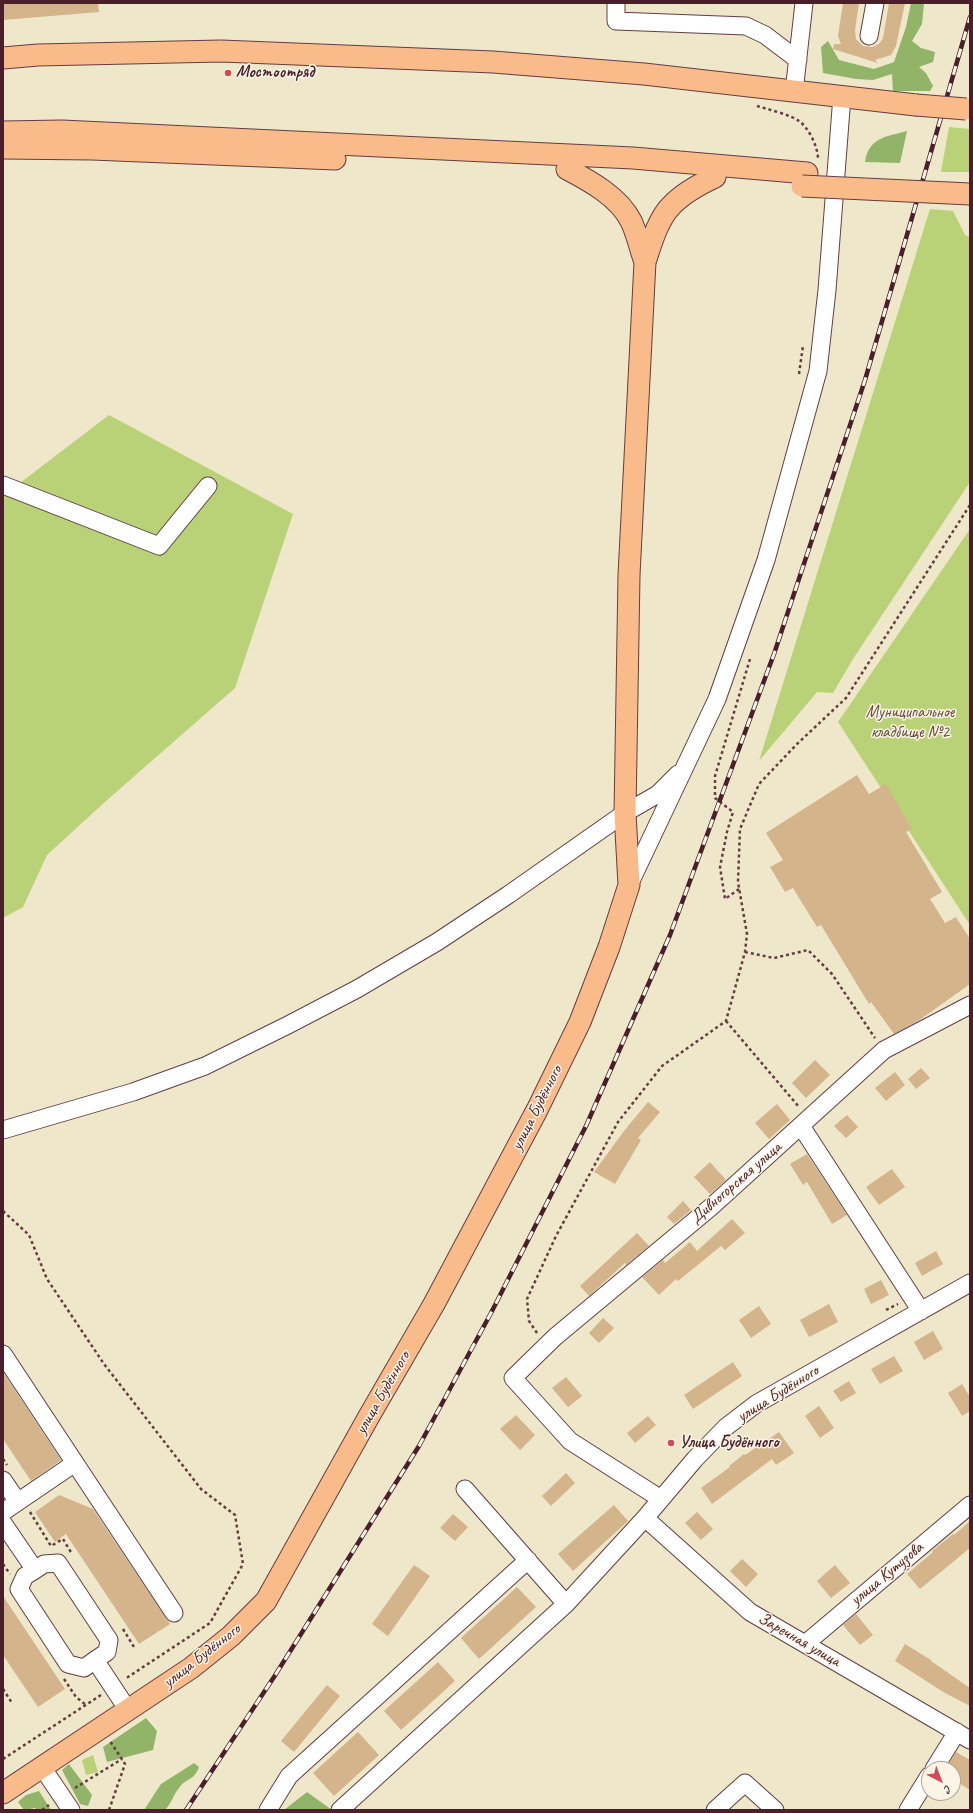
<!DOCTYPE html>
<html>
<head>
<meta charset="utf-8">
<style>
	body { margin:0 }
	#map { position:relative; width:973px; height:1813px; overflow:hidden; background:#efe7c9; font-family:Caveat,sans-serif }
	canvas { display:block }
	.frame { position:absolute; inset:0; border:4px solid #4a1f2b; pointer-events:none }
	.north { position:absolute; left:921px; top:1761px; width:40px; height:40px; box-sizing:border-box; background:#fcf5e5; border:1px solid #b59f9b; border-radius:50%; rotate:138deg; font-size:11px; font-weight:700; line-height:16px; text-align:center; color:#4a1f2b }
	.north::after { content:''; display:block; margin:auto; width:14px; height:18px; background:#d1495b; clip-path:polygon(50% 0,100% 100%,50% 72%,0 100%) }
</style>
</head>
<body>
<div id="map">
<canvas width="973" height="1813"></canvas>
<div class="frame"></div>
<div class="north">С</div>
</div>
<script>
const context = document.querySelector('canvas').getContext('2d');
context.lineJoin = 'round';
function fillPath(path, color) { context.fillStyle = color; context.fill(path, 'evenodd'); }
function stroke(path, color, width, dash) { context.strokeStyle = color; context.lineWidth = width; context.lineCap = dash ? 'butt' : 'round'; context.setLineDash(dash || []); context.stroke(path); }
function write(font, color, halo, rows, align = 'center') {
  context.font = font + ' Caveat,sans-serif'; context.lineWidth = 3; context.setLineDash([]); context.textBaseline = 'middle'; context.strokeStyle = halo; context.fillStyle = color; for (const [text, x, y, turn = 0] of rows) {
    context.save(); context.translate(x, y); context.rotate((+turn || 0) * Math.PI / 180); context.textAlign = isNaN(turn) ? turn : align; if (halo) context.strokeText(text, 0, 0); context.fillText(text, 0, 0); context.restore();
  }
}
fillPath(new Path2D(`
	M949,127L970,129V172H941Z
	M930,209L953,211L965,235L970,237V482L853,659L833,693L817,692L759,761Z
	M109,415L293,514L235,688L106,801L47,855L23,907L3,918V496Z
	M970,529V925L838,722Z
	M93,1755L98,1772L86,1775L82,1760Z`), '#b9d278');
fillPath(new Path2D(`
	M911,3H924L922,24L912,41L921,48L935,52L933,62L919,67L926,73L933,86L930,91H893L892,74L873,80L856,79L823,73L821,47L828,41L839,60L874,69L894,62L906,27Z
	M907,131L900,163L865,162C869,137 886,137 907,131Z
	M146,1718L157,1731L153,1750L107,1762L103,1747Z
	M194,1763L199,1767C194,1781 186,1778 179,1788C173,1795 172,1803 165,1810H144L161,1784Z
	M69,1764L92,1795L88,1806L80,1804L62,1770Z
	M39,1791L51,1810H37L35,1808L24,1810L18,1802L26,1795Z
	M307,1792L332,1810H284Z`), '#92b468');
fillPath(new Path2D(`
	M3,3H98L99,12L3,20Z
	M843,3H859L855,30L856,39L863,46L872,47L879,44L883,38L889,3H905L896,46L891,55L875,60L878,63L833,49L834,44H841L838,36Z
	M857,775L869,794L886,784L912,829L906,832L942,892L930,899L945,923L956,917L970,939V984L918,1021L894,1034L871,1002L869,1004L821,925L817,927L793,888L785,892L770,867L783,860L766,833Z
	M815,1060L830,1075L806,1098L792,1083Z
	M921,1068L930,1078L916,1089L908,1079Z
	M895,1072L905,1085L886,1101L875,1088Z
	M648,1102L660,1112L638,1138L641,1140L615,1184L594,1172L624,1131Z
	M777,1104L790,1120L769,1139L755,1123Z
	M847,1115L858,1127L846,1138L834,1126Z
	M807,1154L847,1215L832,1224L807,1182L803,1185L790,1164Z
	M710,1162L726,1180L710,1194L694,1177Z
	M892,1169L905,1187L879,1205L866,1187Z
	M683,1201L691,1210L674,1224L667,1217Z
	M732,1219L745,1233L725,1250L721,1246L678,1281L676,1279L659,1295L642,1277L663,1260L665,1263L690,1242L697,1251Z
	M637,1233L649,1246L626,1265L625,1263L589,1296L580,1286Z
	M936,1251L943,1264L922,1276L915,1263Z
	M881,1280L889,1295L871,1304L864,1289Z
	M829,1304L838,1322L809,1337L800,1320Z
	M759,1306L771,1324L751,1338L739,1320Z
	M603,1318L614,1328L599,1343L589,1333Z
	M933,1331L943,1349L924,1360L914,1342Z
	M894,1356L903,1371L880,1384L871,1369Z
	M733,1362L742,1376L693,1409L684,1395Z
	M3,1372L61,1460L31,1481L3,1439Z
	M566,1377L582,1396L568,1407L552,1388Z
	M849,1381L856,1393L841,1402L833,1391Z
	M962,1384L970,1397V1411L962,1416L948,1393Z
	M819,1406L834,1428L820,1438L805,1416Z
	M516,1415L535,1435L520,1450L500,1429Z
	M648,1416L656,1425L635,1443L627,1433Z
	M779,1432L794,1453L776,1465L772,1459L712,1504L701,1488L730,1467L729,1466L744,1454L745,1455Z
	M566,1473L575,1483L551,1506L542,1496Z
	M59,1495L93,1509L170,1624L139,1644L66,1534L55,1542L35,1512Z
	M614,1505L628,1521L573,1571L558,1554Z
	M697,1512L713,1529L701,1540L685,1523Z
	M453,1514L468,1527L455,1541L440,1528Z
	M970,1521V1548L920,1589L907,1574L933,1552L932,1551L953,1534L954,1535Z
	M742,1559L758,1574L746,1587L730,1571Z
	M414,1565L430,1576L388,1636L372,1624Z
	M835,1565L850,1583L831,1598L817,1581Z
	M517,1587L536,1607L479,1659L461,1638Z
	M3,1596L65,1689L38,1707L3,1655Z
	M856,1614L873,1635L860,1645L843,1625Z
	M905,1644L931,1660V1661L970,1688V1706L945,1693L895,1661Z
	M438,1662L455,1681L401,1730L384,1711Z
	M327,1685L340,1696L294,1752L281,1741Z
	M358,1732L379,1755L334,1796L313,1773Z
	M956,1752L970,1760V1790L953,1779V1769H946Z`), '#d3b48b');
const minor = new Path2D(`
	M616,3V21L746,26L765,35L798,60
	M869,36L875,3
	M794,92L804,3
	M3,485L159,546L208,486
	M629,885L717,699L766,560L818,371L827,290L842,96
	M801,1126L921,1311
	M3,1130L133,1092L205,1066L288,1025L357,989L437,942L508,895L625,813L658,794L678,774
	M3,1354L174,1613
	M3,1480L18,1502
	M465,1489L566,1604
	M661,1499L570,1441L513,1378L555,1337L711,1207L884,1050L970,1005
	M3,1512L75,1463
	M645,1518L750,1612L970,1740
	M3,1523L35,1570L44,1564L58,1563L109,1640L107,1652L95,1660L128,1710
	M35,1570L25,1576L19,1589L68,1664L84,1668L95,1660
	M805,1644L970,1505
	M42,1767L71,1810
	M934,1769L957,1732
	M268,1810L289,1776L528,1560
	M340,1810L566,1604L645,1518L695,1459L726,1427L756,1404L970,1283
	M715,1810L745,1783L775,1810
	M908,1810L929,1776`);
const major = new Path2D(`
	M3,58L38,55L221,51L493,62L644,74L916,105
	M3,132L62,131L633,158L807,173
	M3,148L92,149L335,159
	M567,169C590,181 619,197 631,221C637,233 640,249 645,262
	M3,1793L191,1668L231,1636L266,1601L368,1418L434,1304L537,1110L580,1022L609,947L629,885L625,813L629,575L645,262C651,244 658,219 671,206C683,193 700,184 715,177`);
stroke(minor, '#633d43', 19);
stroke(major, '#633d43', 23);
stroke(new Path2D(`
	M757,106C767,109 791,115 799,121C809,128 818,147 818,159
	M799,374L803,346
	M739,889L725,899L720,867L727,832L733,812L715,798V776L750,659
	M745,952L774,958L808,950L832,974L875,1038
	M726,1021L799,1107
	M3,1211L29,1235L47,1279L104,1364L201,1489L235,1515L243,1564L210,1623L125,1679
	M886,1310L898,1304
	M537,1333L529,1321L527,1299L556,1236L618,1122L662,1066L726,1021L745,952L747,934L738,882L740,829L759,784L797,744L846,698L970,505
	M3,1459L7,1465
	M30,1512L51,1546L63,1539L72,1554
	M3,1564L10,1574
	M123,1629L134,1647
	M64,1679L76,1697L86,1705
	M3,1689L12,1703
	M3,1759L101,1695
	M75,1788L122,1759
	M42,1810L49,1805
	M109,1810L125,1764L110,1741`), '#633d43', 2.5, [3, 3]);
stroke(minor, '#fff', 17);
stroke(major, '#fabb8b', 21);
const rail = new Path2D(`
	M186,1810L274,1677L419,1446L491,1313L586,1126L670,935L774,654L865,380L970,17`);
stroke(rail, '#4a1f2b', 4.5);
stroke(rail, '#fcf5e5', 3, [9]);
const majorBridge = new Path2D(`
	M916,105L966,109
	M802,186L970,194`);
stroke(majorBridge, '#633d43', 23, []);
stroke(majorBridge, '#fabb8b', 21);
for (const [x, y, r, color] of [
	[228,73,4,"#d1495b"],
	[671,1443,4,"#d1495b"]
]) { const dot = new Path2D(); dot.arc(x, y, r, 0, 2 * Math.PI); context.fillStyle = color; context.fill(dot); stroke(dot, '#fcf5e5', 1.5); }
write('bold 17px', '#4a1f2b', '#fcf5e5', [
	["Мостоотряд",236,73],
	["Улица Будённого",679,1443]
], 'left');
write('17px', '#664c3e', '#fcf5e5', [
	["Муниципальное",910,713],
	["кладбище №2",910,733]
]);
write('17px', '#4a1f2b', '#fcf5e5', [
	["улица Будённого",537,1108,-63],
	["Дивногорская улица",736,1183,-41],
	["улица Будённого",383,1393,-60],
	["улица Будённого",778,1394,-32],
	["улица Кутузова",887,1574,-40],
	["Заречная улица",799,1640,30],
	["улица Будённого",202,1656,-38]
]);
</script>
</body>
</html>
